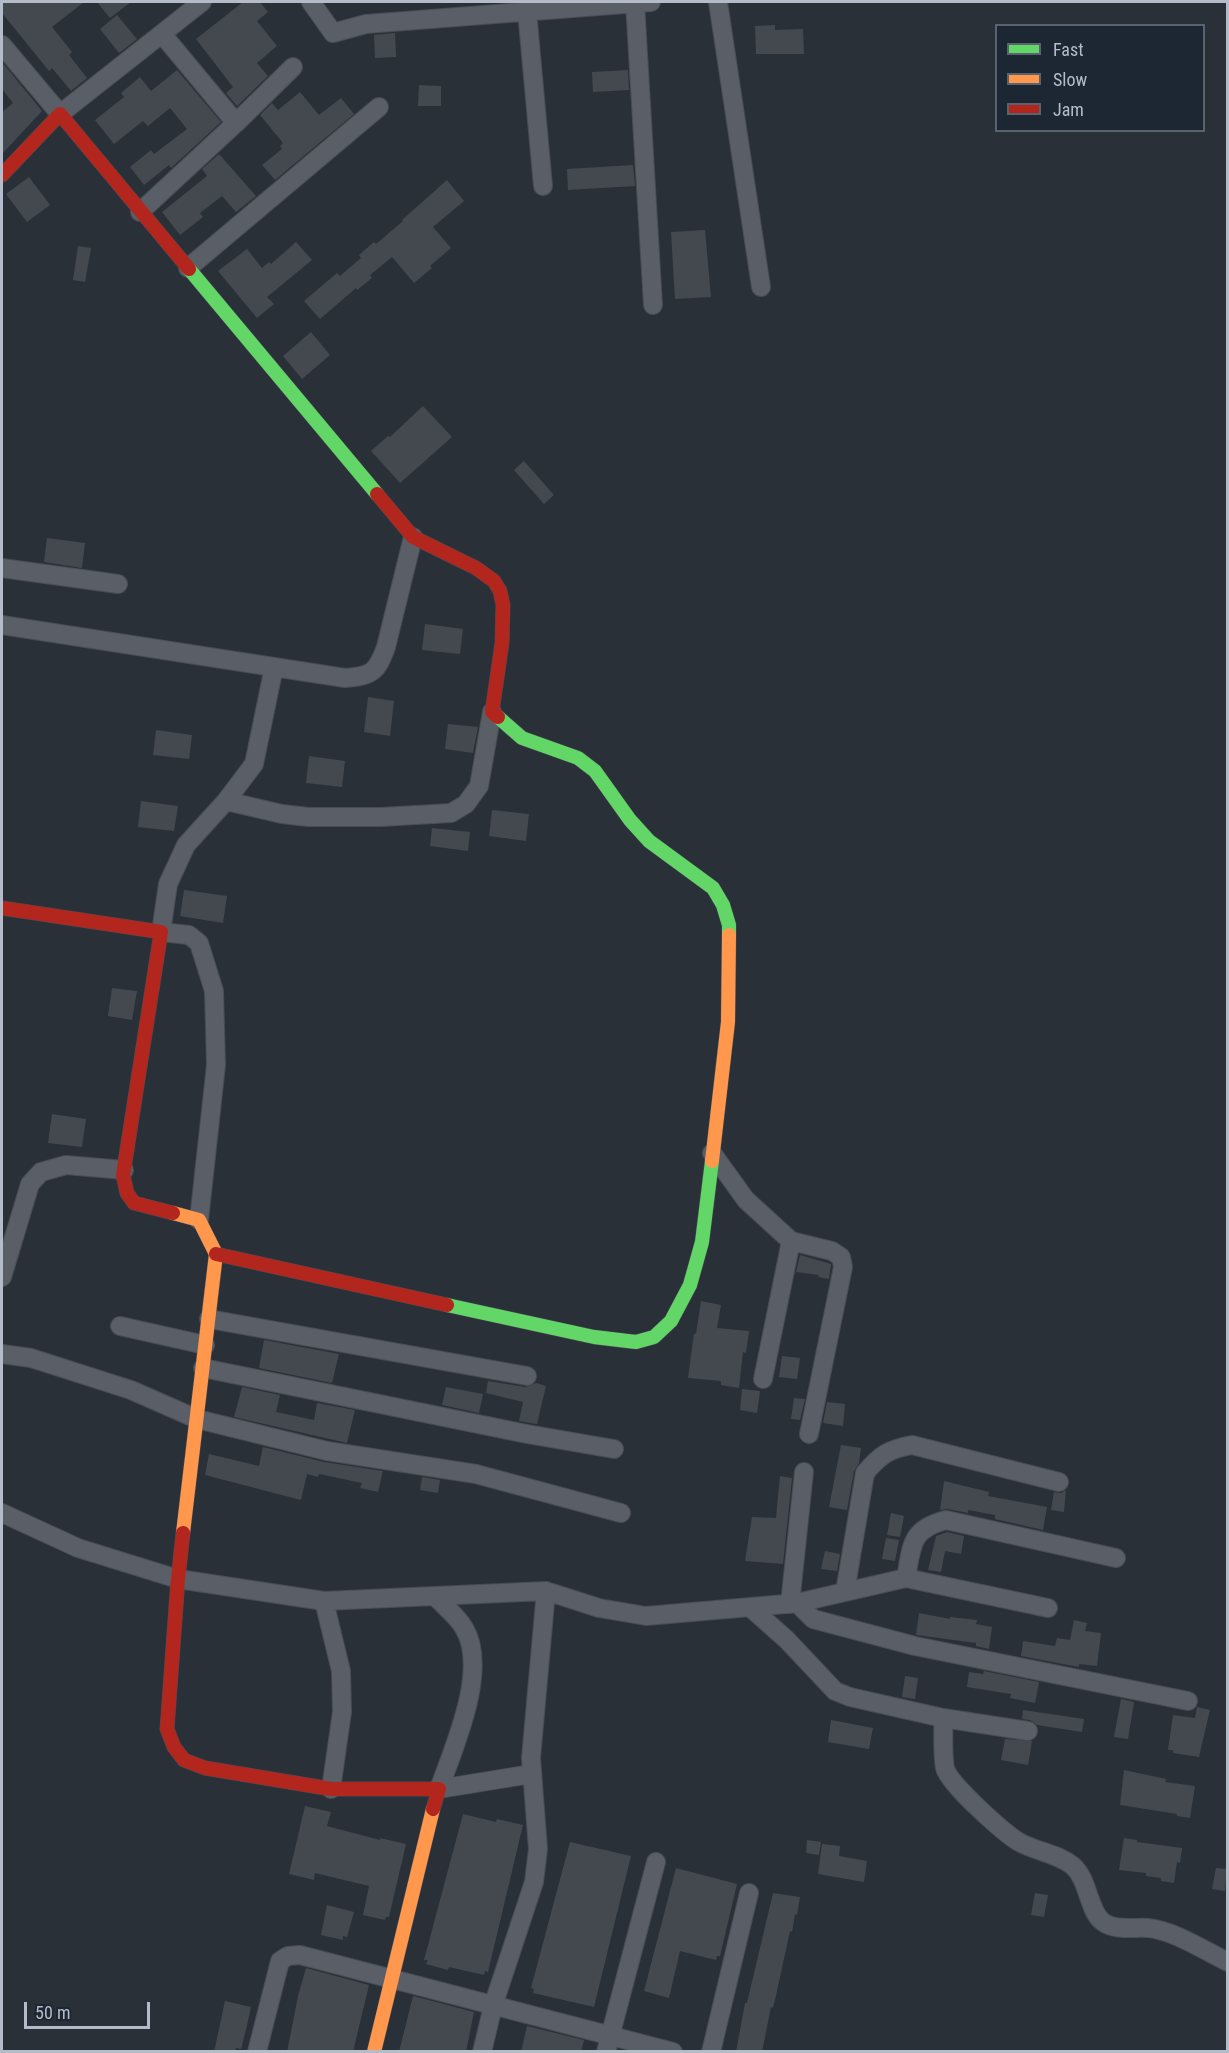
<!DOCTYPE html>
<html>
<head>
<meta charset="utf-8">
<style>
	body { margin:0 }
	#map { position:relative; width:1229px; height:2053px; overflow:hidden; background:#2a3038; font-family:"Roboto Condensed",sans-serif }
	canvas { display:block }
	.frame { position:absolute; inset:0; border:3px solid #b4bcc9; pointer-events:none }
	.legend { position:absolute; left:995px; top:24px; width:210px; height:108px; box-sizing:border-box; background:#1d2633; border:2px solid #59626f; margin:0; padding:8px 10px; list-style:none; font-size:18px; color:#b4bcc9 }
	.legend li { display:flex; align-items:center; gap:12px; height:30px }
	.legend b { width:30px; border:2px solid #59626f }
	.scale { position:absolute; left:24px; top:2002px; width:126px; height:27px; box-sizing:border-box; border:3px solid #b4bcc9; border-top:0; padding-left:8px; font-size:18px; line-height:21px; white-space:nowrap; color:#b4bcc9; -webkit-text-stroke:4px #1d2633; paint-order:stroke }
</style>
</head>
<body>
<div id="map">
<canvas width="1229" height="2053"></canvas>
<div class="frame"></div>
<ul class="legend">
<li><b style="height:8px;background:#63d668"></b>Fast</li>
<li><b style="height:8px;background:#ff974d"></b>Slow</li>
<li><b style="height:8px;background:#b3261e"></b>Jam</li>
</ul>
<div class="scale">50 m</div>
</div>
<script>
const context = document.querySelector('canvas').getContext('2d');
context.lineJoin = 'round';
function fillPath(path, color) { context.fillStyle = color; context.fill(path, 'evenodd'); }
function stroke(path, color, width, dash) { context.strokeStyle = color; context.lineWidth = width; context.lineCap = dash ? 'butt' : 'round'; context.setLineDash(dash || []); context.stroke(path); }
fillPath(new Path2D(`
	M2,2H84L52,27L72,52L69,55L87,78L71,91L52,68L49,71L2,13Z
	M97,2H131L110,18Z
	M243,2H260L268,12L257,21L277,46L257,63L268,76L237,106L226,93L233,87L196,39Z
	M117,15L137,39L119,53L100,29Z
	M775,25V30L803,29L804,54H756L755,26Z
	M395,33L396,57L375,58L374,35Z
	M2,62L42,111L2,154V112L13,103L2,89Z
	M177,70L221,122L171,168L169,165L144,185L130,167L151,150L154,154L187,129L170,108L148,126L143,121L114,144L95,120L124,97L121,93L140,77L151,91Z
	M628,70L629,90L593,92L592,72Z
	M419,85L441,86V106H418Z
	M300,92L319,115L341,98L354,114L275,180L262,165L282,149L280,146L283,143L260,115L272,103L278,110Z
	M219,154L256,196L236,212L222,196L200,213L203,217L180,235L162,212L207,176L202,169Z
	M633,165L635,186L568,190L567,169Z
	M29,177L50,205L27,222L6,194Z
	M447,180L464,201L433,227L451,248L430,266L432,268L414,283L392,257L370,275L372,278L357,290L356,288L320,319L304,301L337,273L340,276L361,258L359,255L374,242L376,244L403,221L402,220Z
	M705,230L711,297L675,299L671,232Z
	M296,242L312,260L267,297L274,304L257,318L218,271L247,249L262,268L269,262L271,264Z
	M78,246L91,248L85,282L73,280Z
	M311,332L330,355L302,379L283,356Z
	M423,406L452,437L400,483L371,451L388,436L390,437Z
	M524,461L554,495L544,504L514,470Z
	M47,538L85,543L82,568L44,562Z
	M425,624L463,629L460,654L422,650Z
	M368,697L394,701L390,736L364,732Z
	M448,724L478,727L473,753L445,749Z
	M156,730L192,735L189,759L153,755Z
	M309,756L345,761L342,787L306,783Z
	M141,801L178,806L174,831L138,827Z
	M492,810L529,814L526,841L489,836Z
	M432,828L470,832L468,851L430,846Z
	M184,890L227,896L223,923L180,916Z
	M112,988L137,991L132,1020L108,1016Z
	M52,1114L86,1119L82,1147L48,1143Z
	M800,1255L831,1264L829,1279L818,1277L819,1275L796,1272Z
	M701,1301L721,1305L717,1328L749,1331L746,1353L743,1352L739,1388L721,1385V1381L688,1378L694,1333L696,1334Z
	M264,1340L339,1354L332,1383L259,1368Z
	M782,1356L800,1358L797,1379L779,1377Z
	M488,1381L525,1387L536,1383L546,1386L537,1424L519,1421L523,1402L486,1393Z
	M242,1387L280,1395L276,1412L314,1420L317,1403L355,1410L347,1443L234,1417Z
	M446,1387L483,1394L479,1413L442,1405Z
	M742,1389L760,1391L757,1413L740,1410Z
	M794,1398L805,1399L800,1420L791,1419Z
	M827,1402L845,1404L843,1426L823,1423Z
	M841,1445L861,1448L859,1463L854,1471L847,1510L829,1507Z
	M263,1447L324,1462L383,1471L378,1492L360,1488L362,1483L319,1474L318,1477L307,1474L301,1500L205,1475L209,1454L259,1466Z
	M780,1476L792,1478L783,1564L745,1561L752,1517L776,1518Z
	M422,1477L440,1480L438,1493L420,1490Z
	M944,1481L989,1492L988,1496L1047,1507L1043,1530L995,1519V1515L968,1510V1513L948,1509L940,1510Z
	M1066,1490L1064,1512L1051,1510L1054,1492L1061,1493Z
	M891,1513L904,1516L900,1537L887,1535Z
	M947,1532L964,1536L961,1554L945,1551L941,1572L928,1570L936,1536Z
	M886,1538L899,1540L895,1561L882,1559Z
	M825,1551L840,1554L837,1571L821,1569Z
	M919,1613L950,1619V1617L977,1620L976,1624L992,1627L989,1649L976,1646V1643L916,1635Z
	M1074,1620L1087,1623L1085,1631L1101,1633L1097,1666L1079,1664V1667L1021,1656L1023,1641L1055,1646L1057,1638L1070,1640Z
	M984,1671L1039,1682L1035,1703L1010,1698L1011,1694L967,1687L969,1672L983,1674Z
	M905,1676L918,1678L915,1699L902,1697Z
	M1121,1699L1134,1702L1128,1739L1114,1737Z
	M1197,1707L1210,1710L1199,1757L1173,1753V1750H1168L1173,1715L1195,1718Z
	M1023,1710L1084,1719L1082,1732L1037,1725L1030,1720L1022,1719Z
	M831,1720L873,1728L869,1749L828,1742Z
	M1005,1739L1032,1741L1028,1765L1001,1760Z
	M1124,1770L1166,1779L1165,1782L1195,1786L1190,1818L1177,1816V1814L1120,1805Z
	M305,1806L331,1812L327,1826L380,1840V1838L406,1844L389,1917H386L385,1920L363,1915L369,1886L315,1873L314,1880L289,1874Z
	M463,1814L496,1822L497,1819L523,1825L488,1972L485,1971L484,1975L449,1967L448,1970L426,1964L428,1960H424Z
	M1124,1838L1137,1840V1842L1182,1848L1180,1863L1177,1862L1174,1883L1161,1881V1878L1146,1876V1873L1119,1870Z
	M807,1840L821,1842L819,1855L806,1853Z
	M570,1842L631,1856L594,2007L533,1993L534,1989L531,1988Z
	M822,1844L840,1846L839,1856L867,1861L864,1882L818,1874Z
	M676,1868L737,1884L720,1956H717L716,1960L680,1951L669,1998L644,1991Z
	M1216,1868L1227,1869L1225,1891L1212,1889Z
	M773,1893L800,1897L797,1915L795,1914L792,1932L790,1931L777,1991L773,2008L771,2007L762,2052H736L745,2003H747Z
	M1035,1893L1048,1895L1044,1917L1031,1915Z
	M327,1905L354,1912L347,1937L343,1936V1940L321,1935Z
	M306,1968L369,1985L353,2052H287L298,1996Z
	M413,1996L474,2012L466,2052H399Z
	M225,2001L251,2007L248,2021L241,2049L236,2048L235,2052H214Z
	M527,2026L584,2040L581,2052H521Z`), '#444950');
const street = new Path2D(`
	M311,2L333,33L366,24L651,2
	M718,2L761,287
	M635,3L653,305
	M527,11L543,186
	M2,45L60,114L202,2
	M236,123L293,67
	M140,212L236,123L162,34
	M188,268L379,107
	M2,568L118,584
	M2,625L345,678C372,676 377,672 386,647L413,537
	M226,801L282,814L308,817H381L451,813L466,804L479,786L492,712
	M712,1153L746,1200L791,1241L763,1379
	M199,1220L216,1065L214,991L199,943L189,935L161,932L168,884L186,845L226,801L254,764L274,667
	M791,1241L832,1251L841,1257L843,1267L809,1434
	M2,1277L30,1184L41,1172L66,1165L124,1170
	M209,1319L527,1376
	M120,1326L205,1345
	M2,1354L31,1358L131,1390L197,1419L327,1451L476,1474L621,1513
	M203,1368L527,1434L614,1449
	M2,1513L78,1548L178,1579L324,1601L546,1591L599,1608L646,1616L797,1603L906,1578L1048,1608
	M906,1578C912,1546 910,1529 946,1520L1116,1558
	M845,1592L865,1473C880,1455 889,1449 912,1445L1059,1482
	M436,1597C445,1607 458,1617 464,1628C489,1669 454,1747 439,1789L531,1774
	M324,1601L341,1671L342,1712L331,1789
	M797,1603L813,1619L915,1646L1188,1701
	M790,1604L804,1472
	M751,1608L787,1640L835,1691L850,1697L943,1718L1028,1731
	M943,1718C944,1734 942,1753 945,1768C949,1784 1004,1833 1019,1842C1037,1852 1057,1853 1073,1866C1089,1880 1088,1911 1103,1922C1115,1931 1134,1927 1148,1928C1173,1930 1205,1951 1228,1962
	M257,2052L280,1961L288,1956L300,1955L673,2052
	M482,2052L493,2006L534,1882L538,1849L531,1758L546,1591
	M606,2052L656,1862
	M711,2052L749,1893`);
const fast = new Path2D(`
	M189,269L377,494
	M498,717L522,738L578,758L595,771L630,820L649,841L713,888L723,905L729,925V935
	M447,1305L594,1337L636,1342L654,1337L671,1321L690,1285L702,1242L712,1161`);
const slow = new Path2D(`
	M712,1161L728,1022L729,935
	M173,1213L199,1220L216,1254L183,1533
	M374,2052L433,1809`);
const jam = new Path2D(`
	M2,175L60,114L189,269
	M377,494L413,537L476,568L494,581L500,591L503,605L502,643L492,712L498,717
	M2,908L161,932L123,1175L127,1193L134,1203L173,1213
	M216,1254L447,1305
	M183,1533L178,1579L167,1729L174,1747L184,1760L205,1768L331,1789H439L433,1809`);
stroke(street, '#484c53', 20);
stroke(fast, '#484c53', 15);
stroke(slow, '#484c53', 15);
stroke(jam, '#484c53', 15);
stroke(street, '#5a5e66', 18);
stroke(fast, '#63d668', 14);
stroke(slow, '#ff974d', 14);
stroke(jam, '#b3261e', 14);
</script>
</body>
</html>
